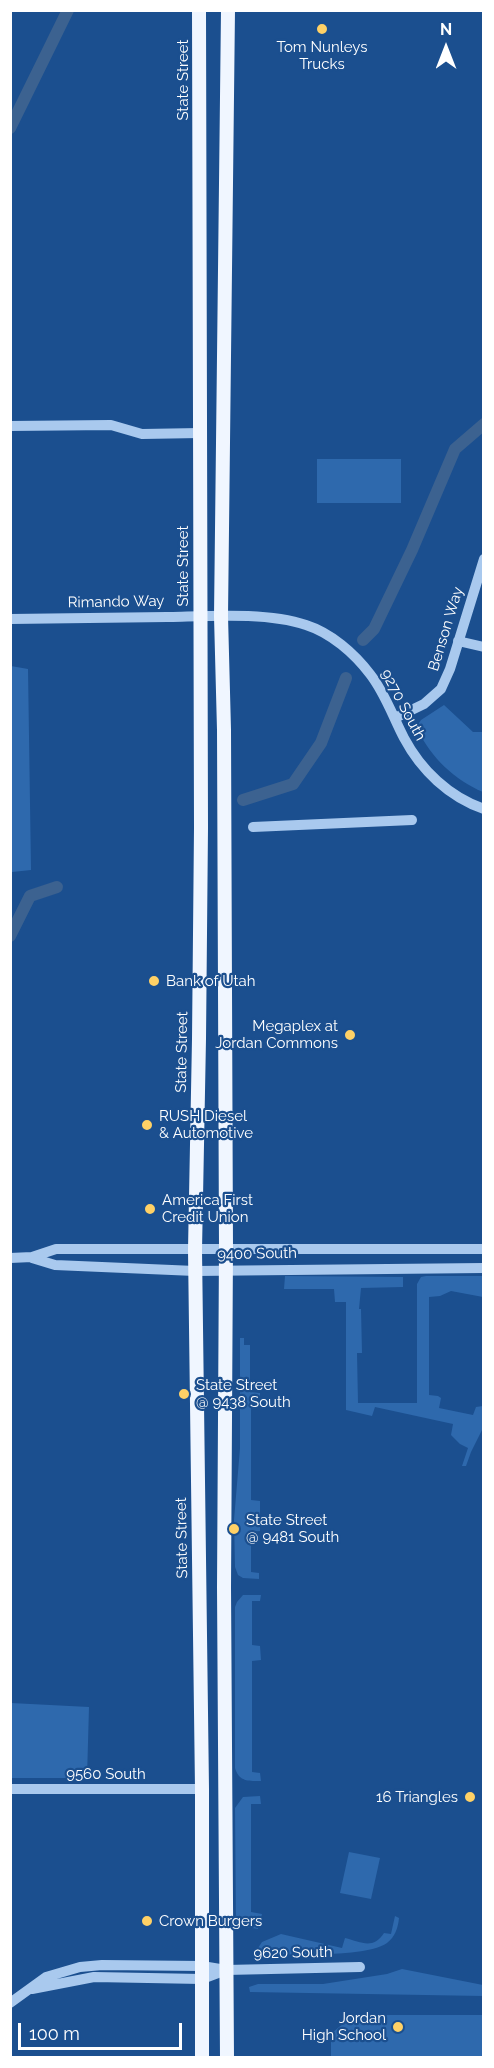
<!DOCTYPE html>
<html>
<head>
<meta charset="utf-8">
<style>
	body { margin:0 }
	#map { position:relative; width:494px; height:2068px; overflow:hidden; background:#1b4f8f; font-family:Raleway,sans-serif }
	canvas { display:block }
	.frame { position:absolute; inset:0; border:12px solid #fff; pointer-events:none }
	.north { position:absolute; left:416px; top:18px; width:60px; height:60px; -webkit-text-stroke:4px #1b4f8f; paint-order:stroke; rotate:0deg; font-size:16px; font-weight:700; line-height:24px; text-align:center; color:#fff }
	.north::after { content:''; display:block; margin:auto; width:21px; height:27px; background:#fff; clip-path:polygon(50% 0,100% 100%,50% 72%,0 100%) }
	.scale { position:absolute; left:18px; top:2023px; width:164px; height:27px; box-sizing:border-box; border:3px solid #fff; border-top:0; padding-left:8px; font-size:18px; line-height:21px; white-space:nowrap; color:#fff; -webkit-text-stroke:4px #1b4f8f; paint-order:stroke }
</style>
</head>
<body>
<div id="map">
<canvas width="494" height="2068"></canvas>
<div class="frame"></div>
<div class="north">N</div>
<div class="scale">100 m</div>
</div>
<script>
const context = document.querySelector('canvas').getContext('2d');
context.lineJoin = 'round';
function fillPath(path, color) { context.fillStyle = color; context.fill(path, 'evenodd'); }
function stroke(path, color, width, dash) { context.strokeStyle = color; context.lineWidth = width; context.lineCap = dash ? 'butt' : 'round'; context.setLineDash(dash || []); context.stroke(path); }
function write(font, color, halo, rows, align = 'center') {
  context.font = font + ' Raleway,sans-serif'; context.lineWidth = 4.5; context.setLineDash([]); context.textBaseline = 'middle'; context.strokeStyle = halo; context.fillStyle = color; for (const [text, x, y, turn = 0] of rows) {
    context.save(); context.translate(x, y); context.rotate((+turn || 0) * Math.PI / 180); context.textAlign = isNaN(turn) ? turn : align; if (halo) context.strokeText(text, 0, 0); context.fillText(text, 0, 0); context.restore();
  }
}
fillPath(new Path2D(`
	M317,459H401V503H317Z
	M11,666L28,669L31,870L12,872L11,880Z
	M444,705L473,732H483V792C455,780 431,758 418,730L417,726L421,720Z
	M285,1276L403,1277V1287L361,1288L359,1309H361L362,1353H357L358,1403H417V1284L421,1277L426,1276H483V1297L451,1291L440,1296L429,1297V1395L438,1396L441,1398L439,1408L473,1415L476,1407L483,1406V1428L471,1452L466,1466H462L468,1448L460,1444L451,1435L453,1424L375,1407L372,1416L346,1410V1302H335L334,1289H284Z
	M240,1338H244V1345H250V1392L260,1393V1405L251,1406V1500L260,1501V1531L251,1532V1572L259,1573V1579L243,1578L238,1575L235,1567L234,1520L240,1448Z
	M243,1595H261L260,1601H252V1645L260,1646L261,1660L252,1661V1772L260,1773L261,1781C249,1781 239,1782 235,1768V1607L237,1602Z
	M11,1703L89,1707L87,1778H11Z
	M260,1796L261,1804H251V1912L262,1914L258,1929L240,1926L236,1928L235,1808L243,1797Z
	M349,1852L380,1858L371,1899L340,1893Z
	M395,1916L399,1918C398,1928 395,1937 387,1943C366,1958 286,1954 258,1954V1948L262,1942L281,1934L342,1948L345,1938C361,1942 373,1950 384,1933L391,1934Z
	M402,1969L483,1985V1996L250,1992L249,1987L258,1984H323L387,1974Z
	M353,2015H483V2057H331V2034Z`), '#2e69ad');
stroke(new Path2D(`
	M10,128L68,10
	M363,640L374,629L412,550L455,449L484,424
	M243,800L293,784L321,743L346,678
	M10,936L30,896L57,887`), '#3c6290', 12);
stroke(new Path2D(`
	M10,426L111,425L142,434L200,433
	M10,619C64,618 117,618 170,617C211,616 267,612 306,625C331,633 354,653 370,674C385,693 393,717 404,738C421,770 449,797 484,809
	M458,641L484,647
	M395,718L424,704L441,689L450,669L484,559
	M253,827L412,820
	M10,1258L32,1257L56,1249H484
	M32,1258L55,1265L195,1271L484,1268
	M10,1789H202
	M32,1989L94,1977L202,1979L226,1970
	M10,2003L46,1977L80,1967L102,1965L202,1966L226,1970L360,1967`), '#a9c9ee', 10);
stroke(new Path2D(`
	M199,10L201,828L199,1039L195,1250L202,1789V2058
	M227,2058L224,1587L226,1249L224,730L221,616L228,10`), '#f0f6ff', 14);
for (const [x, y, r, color] of [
	[322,29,6,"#ffd166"],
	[154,981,6,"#ffd166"],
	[350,1035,6,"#ffd166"],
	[147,1125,6,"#ffd166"],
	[150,1209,6,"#ffd166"],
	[184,1394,6,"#ffd166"],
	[234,1529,6,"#ffd166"],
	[470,1797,6,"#ffd166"],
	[147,1921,6,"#ffd166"],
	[398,2027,6,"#ffd166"]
]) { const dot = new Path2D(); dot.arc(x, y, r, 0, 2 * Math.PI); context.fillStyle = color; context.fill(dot); stroke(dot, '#1b4f8f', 2); }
write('15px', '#fff', '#1b4f8f', [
	["Tom Nunleys",322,47,"center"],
	["Trucks",322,64,"center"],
	["Bank of Utah",166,981],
	["Megaplex at",338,1026,"right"],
	["Jordan Commons",338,1043,"right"],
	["RUSH Diesel",159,1116],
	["& Automotive",159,1133],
	["America First",162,1200],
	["Credit Union",162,1217],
	["State Street",196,1385],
	["@ 9438 South",196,1402],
	["State Street",246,1520],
	["@ 9481 South",246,1537],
	["16 Triangles",458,1797,"right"],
	["Crown Burgers",159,1921],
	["Jordan",386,2018,"right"],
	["High School",386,2035,"right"]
], 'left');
write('15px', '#fff', '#1b4f8f', [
	["State Street",183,80,-90],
	["State Street",183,566,-90],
	["Rimando Way",116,602,-1],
	["Benson Way",446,629,-73],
	["9270 South",403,705,62],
	["State Street",182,1052,-89],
	["9400 South",257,1254,-1],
	["State Street",182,1538,-91],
	["9560 South",106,1774],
	["9620 South",293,1953,-1]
]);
</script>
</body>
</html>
